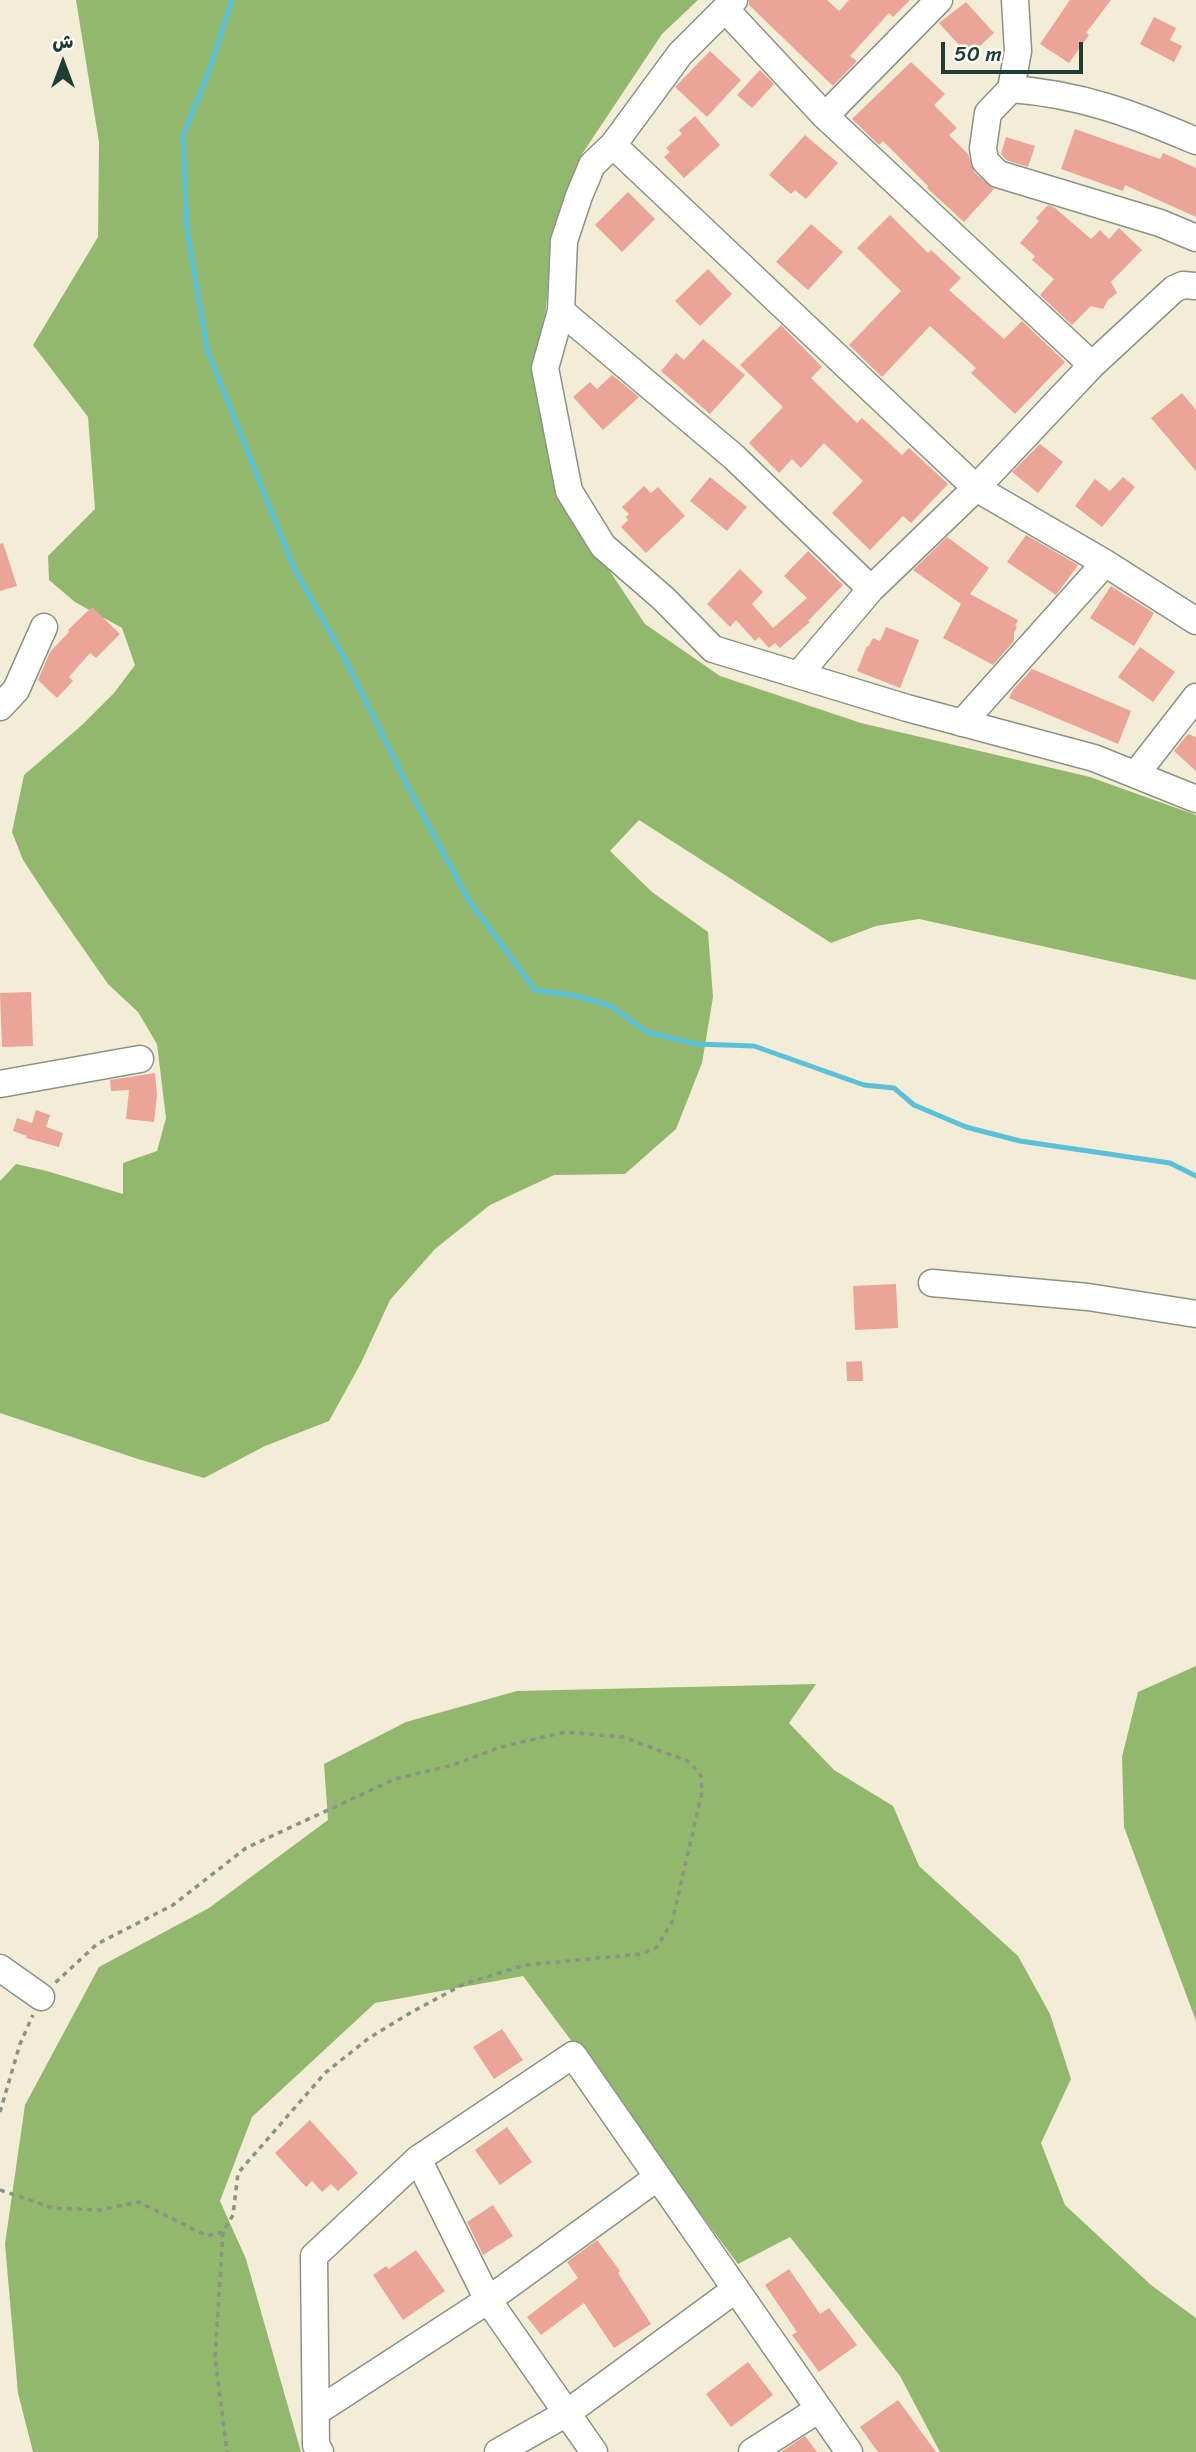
<!DOCTYPE html>
<html>
<head>
<meta charset="utf-8">
<style>
	body { margin:0 }
	#map { position:relative; width:1196px; height:2452px; overflow:hidden; background:#f3ecd6; font-family:Sriracha,"Playpen Sans Arabic",sans-serif }
	canvas { display:block }
	.north { position:absolute; left:28px; top:28px; width:70px; height:70px; -webkit-text-stroke:5px #fdfcf7; paint-order:stroke; rotate:0deg; font-size:19px; font-weight:700; line-height:28px; text-align:center; color:#1f3d34 }
	.north::after { content:''; display:block; margin:auto; width:24px; height:32px; background:#1f3d34; clip-path:polygon(50% 0,100% 100%,50% 72%,0 100%) }
	.scale { position:absolute; left:941px; top:42px; width:142px; height:32px; box-sizing:border-box; border:4px solid #1f3d34; border-top:0; padding-left:9px; font-size:21px; line-height:24px; white-space:nowrap; color:#1f3d34; -webkit-text-stroke:5px #fdfcf7; paint-order:stroke }
</style>
</head>
<body>
<div id="map">
<canvas width="1196" height="2452"></canvas>
<div class="north">ش</div>
<div class="scale">50 m</div>
</div>
<script>
const context = document.querySelector('canvas').getContext('2d');
context.lineJoin = 'round';
function fillPath(path, color) { context.fillStyle = color; context.fill(path, 'evenodd'); }
function stroke(path, color, width, dash) { context.strokeStyle = color; context.lineWidth = width; context.lineCap = dash ? 'butt' : 'round'; context.setLineDash(dash || []); context.stroke(path); }
fillPath(new Path2D(`
	M76,0H698L662,34L582,154L553,238L542,347L589,540L645,624L720,676L861,723L1090,777L1196,815V980L919,919L876,926L831,943L639,820L610,851L652,892L708,932L713,997L702,1063L676,1129L625,1174L554,1175L490,1205L435,1249L390,1300L361,1363L329,1421L265,1446L204,1478L138,1459L0,1413V1181L16,1164L47,1171L123,1194V1163L157,1151L166,1118L157,1044L138,1012L108,984L50,901L23,860L12,832L24,775L82,725L114,693L135,665L122,628L75,602L49,580L48,556L95,509L88,417L33,345L98,237L99,142Z
	M1196,1666V2021L1124,1827L1122,1757L1138,1692Z
	M816,1684L789,1723L834,1770L893,1806L919,1866L1018,1956L1050,2014L1071,2079L1041,2143L1065,2205L1151,2285L1196,2318V2452H940L900,2376L790,2237L738,2264L523,1976L375,2003L252,2117L220,2201L246,2259L301,2452H33L18,2393L5,2244L25,2105L99,1967L209,1908L328,1820L324,1764L406,1722L517,1691Z`), '#92b86d');
stroke(new Path2D(`
	M232,0L209,71L183,136L187,229L207,349L293,566L346,661L408,787L468,899L535,990L572,995L611,1006L647,1032L696,1044L754,1046L864,1085L894,1088L914,1105L966,1127L1020,1141L1170,1163L1196,1176`), '#5bc1d9', 5);
fillPath(new Path2D(`
	M749,0H827L839,11L849,0H910L893,17L889,13L850,56L857,61L833,86L749,5Z
	M1070,0H1111L1086,33L1089,35L1069,63L1040,44Z
	M966,2L994,33L969,56L939,23Z
	M1154,17L1176,28L1170,40L1182,46L1174,62L1140,44Z
	M710,51L741,80L707,117L675,87Z
	M911,62L945,94L934,105L957,128L949,135L968,154L974,172L994,189L964,222L927,188L928,186L883,141L879,145L852,119Z
	M760,70L774,84L752,108L737,95Z
	M695,116L720,145L684,178L664,157L670,152L666,148L682,134L679,130Z
	M1075,129L1160,159L1163,153L1196,168V217L1125,185L1123,191L1061,169Z
	M805,135L838,163L806,199L795,190L791,194L769,175Z
	M1006,137L1035,146L1028,167L1006,160L1001,154Z
	M628,192L655,219L622,252L595,225Z
	M1048,205L1055,208L1091,239L1100,230L1109,239L1119,228L1142,250L1111,282L1117,293L1108,300L1103,309L1091,306L1072,325L1040,295L1054,279L1032,260L1035,256L1020,243L1039,221L1036,218Z
	M890,215L928,253L931,250L961,278L949,290L1004,339L1022,321L1065,362L1015,414L971,373L976,368L930,326L882,377L849,345L901,291L857,248Z
	M811,224L843,252L808,290L776,262Z
	M708,269L732,294L700,326L675,301Z
	M781,325L822,367L811,378L857,423L862,418L902,455L909,448L948,484L911,523L903,516L870,550L832,513L863,481L824,443L801,468L792,459L779,473L749,443L783,407L740,365Z
	M703,339L745,375L710,414L661,371L676,353L684,360Z
	M612,375L639,397L603,430L573,397L590,382L597,389Z
	M1182,393L1196,410V471L1151,418Z
	M1040,444L1063,462L1038,493L1012,472Z
	M710,477L747,507L727,531L690,501Z
	M1123,477L1135,487L1102,527L1075,506L1095,479L1110,491Z
	M644,486L651,493L658,487L685,516L646,553L621,527L628,520L626,517L629,514L622,507Z
	M1026,535L1078,565L1056,595L1007,562Z
	M947,537L989,568L970,594L1018,620L1015,626L1017,627L1014,632V641L993,665L943,638L961,604L913,570Z
	M3,543L17,586L0,591V544Z
	M808,551L843,585L808,621L810,622L780,648L775,643L769,648L759,637L755,641L736,620L730,627L707,604L740,569L763,592L752,604L773,628L807,598L784,576Z
	M1111,586L1154,613L1134,646L1090,618Z
	M92,607L120,634L96,658L90,653L69,677L73,681L57,698L38,680L50,652L69,632L68,630Z
	M886,627L919,640L900,688L857,671L867,646H869L873,638L880,641Z
	M1140,647L1175,672L1153,702L1118,677Z
	M1032,669L1131,711L1118,744L1009,698L1013,690Z
	M1188,734L1196,737V771L1174,751Z
	M31,992L33,1046L2,1047L0,993Z
	M155,1073L157,1095L154,1122L126,1119L129,1090L111,1091L110,1080Z
	M36,1110L50,1115L46,1127L63,1133L59,1147L26,1138L27,1136L13,1131L17,1118L32,1123Z
	M896,1284L898,1328L855,1330L853,1286Z
	M862,1361L863,1381H847L846,1362Z
	M502,2029L523,2060L494,2079L473,2047Z
	M310,2120L358,2173L338,2191L331,2184L322,2192L312,2181L306,2187L275,2153Z
	M507,2127L532,2162L500,2185L475,2150Z
	M493,2205L513,2236L483,2255L467,2222Z
	M597,2240L620,2271L618,2273L651,2324L614,2348L584,2303L541,2335L527,2317L578,2278L567,2262Z
	M416,2250L445,2291L403,2320L373,2275L386,2266L389,2269Z
	M789,2269L820,2314L829,2308L857,2345L819,2372L792,2335L797,2332L765,2285Z
	M748,2362L773,2395L731,2427L706,2394Z
	M898,2400L936,2452H878L860,2427Z
	M805,2436L817,2452H781Z`), '#eaa598');
const minor = new Path2D(`
	M734,0L680,54L613,145L592,165L579,196L564,241L561,311L545,368L569,491L603,546L664,599L713,649L907,708L1094,758L1196,799
	M725,9L825,116L1092,365
	M1011,89L1018,51L1015,0
	M825,116L939,0
	M1196,141C1133,114 1080,94 1011,89L988,113L983,148L985,161L998,174L1160,223L1196,238
	M613,145L976,488L1105,563L1196,621
	M561,311L734,457L871,589
	M799,674L871,589L976,488L1092,365L1174,289L1183,285L1196,286
	M0,707L16,690L44,627
	M962,723L1105,563
	M1136,774L1196,697
	M0,1084L140,1059
	M932,1283L1088,1297L1196,1314
	M0,1968L41,1997
	M418,2159L488,2300L594,2452
	M316,2412L488,2300L658,2177
	M320,2452L316,2445L314,2256L418,2159L573,2055L849,2452
	M498,2452L567,2413L736,2289
	M752,2452L819,2409`);
stroke(minor, '#899485', 29);
stroke(new Path2D(`
	M0,2112L20,2044L33,2015
	M0,2190L53,2208L100,2210L139,2202L207,2236L223,2232L233,2215L238,2173L325,2073L369,2038L410,2013L464,1984L525,1965L641,1954L657,1947L672,1922L702,1792L701,1776L690,1762L623,1737L565,1732L501,1747L453,1765L395,1779L246,1848L173,1905L97,1944L55,1983
	M223,2232L215,2357L227,2452`), '#899485', 3.5, [5, 5]);
stroke(minor, '#fff', 26);
</script>
</body>
</html>
